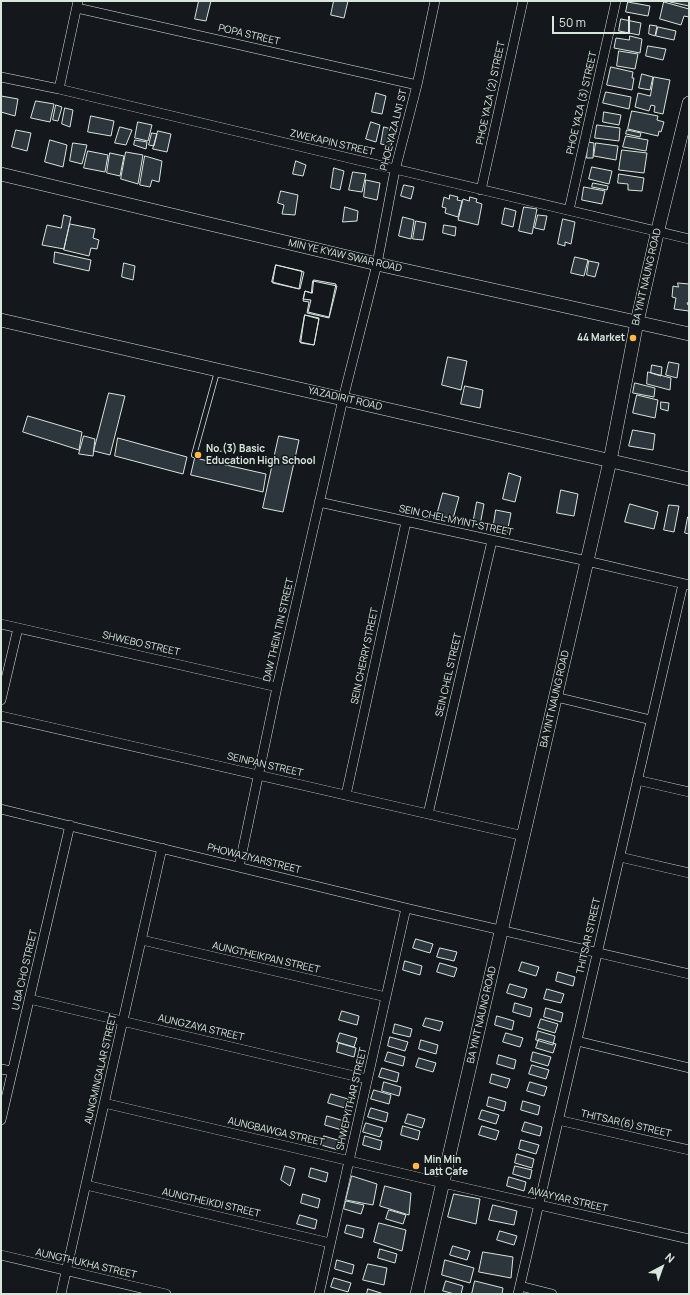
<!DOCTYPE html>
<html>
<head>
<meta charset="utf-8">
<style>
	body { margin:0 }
	#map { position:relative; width:690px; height:1295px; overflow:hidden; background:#14181c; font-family:Manrope,sans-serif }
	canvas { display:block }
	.frame { position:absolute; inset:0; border:2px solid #d8e6dc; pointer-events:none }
	.north { position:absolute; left:642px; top:1247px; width:40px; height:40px; -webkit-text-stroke:3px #14181c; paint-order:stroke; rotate:41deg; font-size:11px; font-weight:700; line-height:16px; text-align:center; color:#d8e6dc }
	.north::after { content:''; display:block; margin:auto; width:14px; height:18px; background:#d8e6dc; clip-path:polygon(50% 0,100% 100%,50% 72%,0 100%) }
	.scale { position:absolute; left:552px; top:16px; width:78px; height:18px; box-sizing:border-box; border:2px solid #d8e6dc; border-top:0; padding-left:5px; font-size:12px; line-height:14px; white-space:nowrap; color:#d8e6dc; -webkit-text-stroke:3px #14181c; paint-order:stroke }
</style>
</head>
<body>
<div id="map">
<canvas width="690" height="1295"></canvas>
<div class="frame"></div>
<div class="north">N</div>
<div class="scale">50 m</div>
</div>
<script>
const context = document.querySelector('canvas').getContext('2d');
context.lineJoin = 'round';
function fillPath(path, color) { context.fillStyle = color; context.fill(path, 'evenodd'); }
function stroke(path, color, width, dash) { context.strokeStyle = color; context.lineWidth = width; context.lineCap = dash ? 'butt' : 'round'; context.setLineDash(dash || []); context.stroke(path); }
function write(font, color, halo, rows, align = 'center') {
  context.font = font + ' Manrope,sans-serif'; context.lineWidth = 3; context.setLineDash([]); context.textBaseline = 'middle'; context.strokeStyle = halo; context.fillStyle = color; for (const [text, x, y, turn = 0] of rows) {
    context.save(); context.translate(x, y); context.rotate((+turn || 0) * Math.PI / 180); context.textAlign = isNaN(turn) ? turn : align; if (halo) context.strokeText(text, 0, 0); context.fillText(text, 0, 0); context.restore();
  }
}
const building = new Path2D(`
	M199,1H211L206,21L195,19Z
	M334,1H348L344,18L331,15Z
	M670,1H689V6L670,2Z
	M628,2L650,6L648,16L626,12Z
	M664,2L689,9V17L684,16L681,25L660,19Z
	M621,19L641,23L639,35L619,31Z
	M650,25L657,26L655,36L649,34Z
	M658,27L676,31L674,40L656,36Z
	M630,36L642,39L640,53L614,48L616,38L629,40Z
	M648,46L666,49L663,60L646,56Z
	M619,51L638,54L635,69L617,66Z
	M611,67L633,72L632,78H634L632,90L607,85Z
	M642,74L653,77L650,90L639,88Z
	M654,77L670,80L663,114L654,112L655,106L651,105L649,111L635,107L638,93L650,96Z
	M606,92L631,97L629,109L603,103Z
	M376,93L386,96L382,114L372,112Z
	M1,96L18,99L15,116L1,112Z
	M36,101L54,104L50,122L31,118Z
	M56,105L62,107L58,121L53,120Z
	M65,108L73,110L70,127L62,124Z
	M632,111L658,116L657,120L664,122L661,132L659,131L658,136L628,129Z
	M604,112L621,115L619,125L603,122Z
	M91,116L114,121L111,136L88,132Z
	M138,122L152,125L148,141L135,138Z
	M371,122L380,125L376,142L366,139Z
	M597,125L620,128L619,141L595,138Z
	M120,127L132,130L126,145L115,143Z
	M384,127L395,130L391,146L381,144Z
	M16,130L31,133L27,151L12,147Z
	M627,130L641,133L640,137L626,134Z
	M158,131L171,134L167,152L153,149Z
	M152,133L157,134L154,146L149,145Z
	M626,136L648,140L646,151L623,147Z
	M50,140L67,145L63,167L45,162Z
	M135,140L147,142L146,149L134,145Z
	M588,142L594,143L593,158H587Z
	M73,143L87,145L82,164L70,161Z
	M596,143L618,146L616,160L594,156Z
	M622,150L647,153L644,173L619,170Z
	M88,151L108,155L105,172L84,168Z
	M126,152L143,155L138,184L121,179Z
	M110,153L124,156L120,176L107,173Z
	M145,156L162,161L159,182L152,180L150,187L140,185Z
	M296,161L306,165L303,176L293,174Z
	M592,167L612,171L609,184L589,179Z
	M334,168L344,171L340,190L331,188Z
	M353,172L366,174L362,192L349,190Z
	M619,174L644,178L642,191L628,190V184L618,183Z
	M366,180L380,183L377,200L364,197Z
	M593,183L608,186L607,190L592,187Z
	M404,185L414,187L411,199L401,196Z
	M584,187L605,191L602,204L582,200Z
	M281,191L298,195L295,215L282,214L284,205L278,203Z
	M450,195L458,197L457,200L462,201L458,217L445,213L446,208L442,207L444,197L449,199Z
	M470,197L477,199L476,202L482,204L478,225L458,220L463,199L469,201Z
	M345,207L358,211L357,221L343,222Z
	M524,207L537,209L532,234L519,231Z
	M505,208L516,211L513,227L502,224Z
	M64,215L71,217L64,249L42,245L47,225L61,228Z
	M538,215L547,216L544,230L535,228Z
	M403,217L414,220L411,239L399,236Z
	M563,219L575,222L571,244L565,242V246L558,244Z
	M416,221L426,223L423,240L413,239Z
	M70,224L95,229L93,238L99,240L97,249L91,248L89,256L64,250Z
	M444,225L456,227L455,236L443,233Z
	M55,252L91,260L89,271L54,263Z
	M575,257L588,260L584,276L571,273Z
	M589,261L599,263L595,277L587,275Z
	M124,263L135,266L133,280L122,277Z
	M276,265L304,272L300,289L272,282Z
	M276,265L302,271L299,289L273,283Z
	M314,280L336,284L329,317L308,312L311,300L303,299L305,291L312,293Z
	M313,281L337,286L329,318L307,313L309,302L303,301L305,291L311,293Z
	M678,283L689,284V302H688L687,304L689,305V311L674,309L676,298L672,297L673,286L678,287Z
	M305,315L319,318L314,345L300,342Z
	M305,315L319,319L314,345L301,343Z
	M448,357L467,361L461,390L442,385Z
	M669,362L679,364L677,378L666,375Z
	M652,365L662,367L661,376L651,373Z
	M648,372L671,378L670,390L647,384Z
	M635,383L655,388L654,397L633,393Z
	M465,386L483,390L480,408L461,404Z
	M109,393L125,396L110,455L94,451Z
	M637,395L658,400L655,418L633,413Z
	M661,402L669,403L668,411L661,409Z
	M28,416L82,432L79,450L23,432Z
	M633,430L655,434L653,450L629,446Z
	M84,436L95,439L93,456L79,454Z
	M279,436L299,440L283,512L263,508Z
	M118,438L187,457L183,474L115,456Z
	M195,458L266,474L263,492L191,475Z
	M509,473L521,477L515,502L503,499Z
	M561,490L578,494L574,516L557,513Z
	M443,493L459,497L453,519L437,515Z
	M477,502L484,504L480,525L473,524Z
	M630,504L658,512L654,529L625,522Z
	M669,505L679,506L674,532L664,530Z
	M496,510L511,513L507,533L493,530Z
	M688,517H689V534L685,533Z
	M416,939L433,944L430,953L413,948Z
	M440,948L457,952L454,961L437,957Z
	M405,961L422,966L420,975L403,970Z
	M522,962L539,967L536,976L519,971Z
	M440,963L457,968L454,977L437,972Z
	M558,972L575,977L573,986L556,981Z
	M510,984L527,989L524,998L507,993Z
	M547,989L564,994L561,1003L544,999Z
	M515,1003L532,1008L530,1017L513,1012Z
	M546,1008L563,1013L561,1022L544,1017Z
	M342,1011L359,1016L357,1025L339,1020Z
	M497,1016L514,1021L512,1030L495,1025Z
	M426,1018L443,1022L440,1031L423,1026Z
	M541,1019L558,1024L555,1033L538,1028Z
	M395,1024L412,1029L410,1037L393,1033Z
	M538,1031L555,1036L553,1045L536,1040Z
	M340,1033L357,1038L354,1047L337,1042Z
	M506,1033L523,1038L520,1047L503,1042Z
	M390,1037L408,1042L405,1051L388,1046Z
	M539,1039L556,1044L553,1053L536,1048Z
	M421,1040L438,1045L436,1054L419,1049Z
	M339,1043L356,1048L354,1057L337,1052Z
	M388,1052L405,1057L403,1066L385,1061Z
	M533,1052L551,1057L548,1066L531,1061Z
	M499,1055L516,1060L514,1069L497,1064Z
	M419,1058L436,1063L433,1072L416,1067Z
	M532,1065L549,1070L546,1079L529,1074Z
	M382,1068L399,1073L397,1082L379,1077Z
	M492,1074L510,1079L507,1088L490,1083Z
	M384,1082L401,1087L399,1096L382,1091Z
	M530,1082L547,1087L544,1096L527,1091Z
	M374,1090L391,1095L389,1104L371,1099Z
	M331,1094L348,1099L345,1108L328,1103Z
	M489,1097L506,1102L504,1111L487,1106Z
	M523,1101L540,1106L538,1115L521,1110Z
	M371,1108L388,1113L386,1122L368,1117Z
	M482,1110L499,1115L496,1124L479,1119Z
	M408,1114L425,1119L422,1128L405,1123Z
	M327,1116L344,1121L342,1130L325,1125Z
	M525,1122L542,1127L540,1136L522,1131Z
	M366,1123L383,1128L380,1137L363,1132Z
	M403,1126L420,1131L418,1140L401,1135Z
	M482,1126L499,1131L496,1140L479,1135Z
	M324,1136L341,1141L338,1150L321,1145Z
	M365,1136L382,1141L380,1150L363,1145Z
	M521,1140L539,1145L536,1154L519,1149Z
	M517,1154L534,1159L532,1168L515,1163Z
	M285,1166L295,1169L290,1186L281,1180Z
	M515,1166L532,1170L530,1179L513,1174Z
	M311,1168L328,1173L326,1182L309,1177Z
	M352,1176L377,1184L373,1205L346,1200Z
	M509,1177L526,1182L524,1191L507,1186Z
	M385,1186L411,1193L409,1215L380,1206Z
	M303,1194L320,1199L318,1208L301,1203Z
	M454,1194L480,1199L476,1224L448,1217Z
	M346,1201L364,1205L361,1214L344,1209Z
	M493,1205L517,1211L514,1225L489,1220Z
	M389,1210L406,1215L403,1224L386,1219Z
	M300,1215L317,1220L315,1229L297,1224Z
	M379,1223L406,1230L402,1251L374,1242Z
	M347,1225L364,1229L362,1238L345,1233Z
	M500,1231L517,1236L514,1245L497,1240Z
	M453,1246L470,1251L467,1260L450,1255Z
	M380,1249L397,1254L395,1263L378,1258Z
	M483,1252L513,1257L511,1278L479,1272Z
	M337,1260L354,1265L352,1274L335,1269Z
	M445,1260L474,1268L470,1283L442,1275Z
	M368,1264L387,1268L384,1285L363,1280Z
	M334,1278L351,1283L348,1292L331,1287Z
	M446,1281L463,1286L461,1294H455L443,1291Z
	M475,1281L503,1288L502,1294H472Z
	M368,1289L384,1294H367Z`);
fillPath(building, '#2c363c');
stroke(building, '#d8e6dc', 1);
const lane = new Path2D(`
	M194,455L217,372`);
const street = new Path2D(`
	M77,8L417,85
	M1,77L59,89L689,239
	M59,89L78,1
	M481,190L523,1
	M569,210L616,1
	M319,502L587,561L689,585
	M1,624L277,687
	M556,697L651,720
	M1,700L18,628
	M1,716L524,836
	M637,780L689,792
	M346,795L406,522
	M1,809L406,908L689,974
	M428,814L492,541
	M620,857L689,873
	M239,867L277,687L343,399L377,264L395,170L417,85L435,1
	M142,940L386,997
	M29,999L367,1079
	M577,1041L689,1068
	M1,1069L12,1071
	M104,1103L443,1183L689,1239
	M1,1120L70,825
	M558,1120L689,1150
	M86,1185L330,1243
	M1,1255L166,1294
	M520,1286L552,1294
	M61,1294L162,848
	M319,1294L406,908
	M518,1294L683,584`);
const secondary = new Path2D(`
	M1,174L377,264L689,334
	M1,320L689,479
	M417,1294L587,561L610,461L637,322L660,221L689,103`);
stroke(lane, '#d8e6dc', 6);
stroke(street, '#d8e6dc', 10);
stroke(secondary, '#d8e6dc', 14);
stroke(lane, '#14181c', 4.5);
stroke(street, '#14181c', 9);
stroke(secondary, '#14181c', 13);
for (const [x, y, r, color] of [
	[633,338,4,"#ffb74d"],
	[198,455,4,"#ffb74d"],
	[416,1166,4,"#ffb74d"]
]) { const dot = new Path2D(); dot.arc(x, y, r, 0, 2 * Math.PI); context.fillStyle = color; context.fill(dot); stroke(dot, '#14181c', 1.5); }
write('10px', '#d8e6dc', '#14181c', [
	["POPA STREET",249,35,13],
	["PHOE YAZA (2) STREET",491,93,-78],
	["PHOE YAZA (3) STREET",582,103,-77],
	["PHOE YAZA LN1 ST",394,130,-76],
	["ZWEKAPIN STREET",332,143,13],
	["MIN YE KYAW SWAR ROAD",345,256,13],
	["BA YINT NAUNG ROAD",647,277,-77],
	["YAZADIRIT ROAD",345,399,13],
	["SEIN CHEL MYINT STREET",456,521,12],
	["DAW THEIN TIN STREET",279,630,-77],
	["SHWEBO STREET",141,644,13],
	["SEIN CHERRY STREET",365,656,-78],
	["SEIN CHEL STREET",449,675,-77],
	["BA YINT NAUNG ROAD",555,699,-77],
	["SEINPAN STREET",265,765,13],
	["PHOWAZIYARSTREET",254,859,14],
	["THITSAR STREET",589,936,-77],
	["AUNGTHEIKPAN STREET",266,958,13],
	["U BA CHO STREET",25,970,-77],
	["BA YINT NAUNG ROAD",482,1015,-77],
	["AUNGZAYA STREET",201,1028,13],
	["AUNGMINGALAR STREET",101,1069,-77],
	["SHWEPYITHAR STREET",352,1099,-77],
	["THITSAR(6) STREET",626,1124,13],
	["AUNGBAWGA STREET",276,1132,13],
	["AWAYYAR STREET",568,1200,13],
	["AUNGTHEIKDI STREET",211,1203,13],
	["AUNGTHUKHA STREET",86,1264,13]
]);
write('bold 10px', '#d8e6dc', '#14181c', [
	["44 Market",625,338,"right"],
	["No.(3) Basic",206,449],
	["Education High School",206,461],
	["Min Min",424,1160],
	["Latt Cafe",424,1172]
], 'left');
</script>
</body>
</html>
